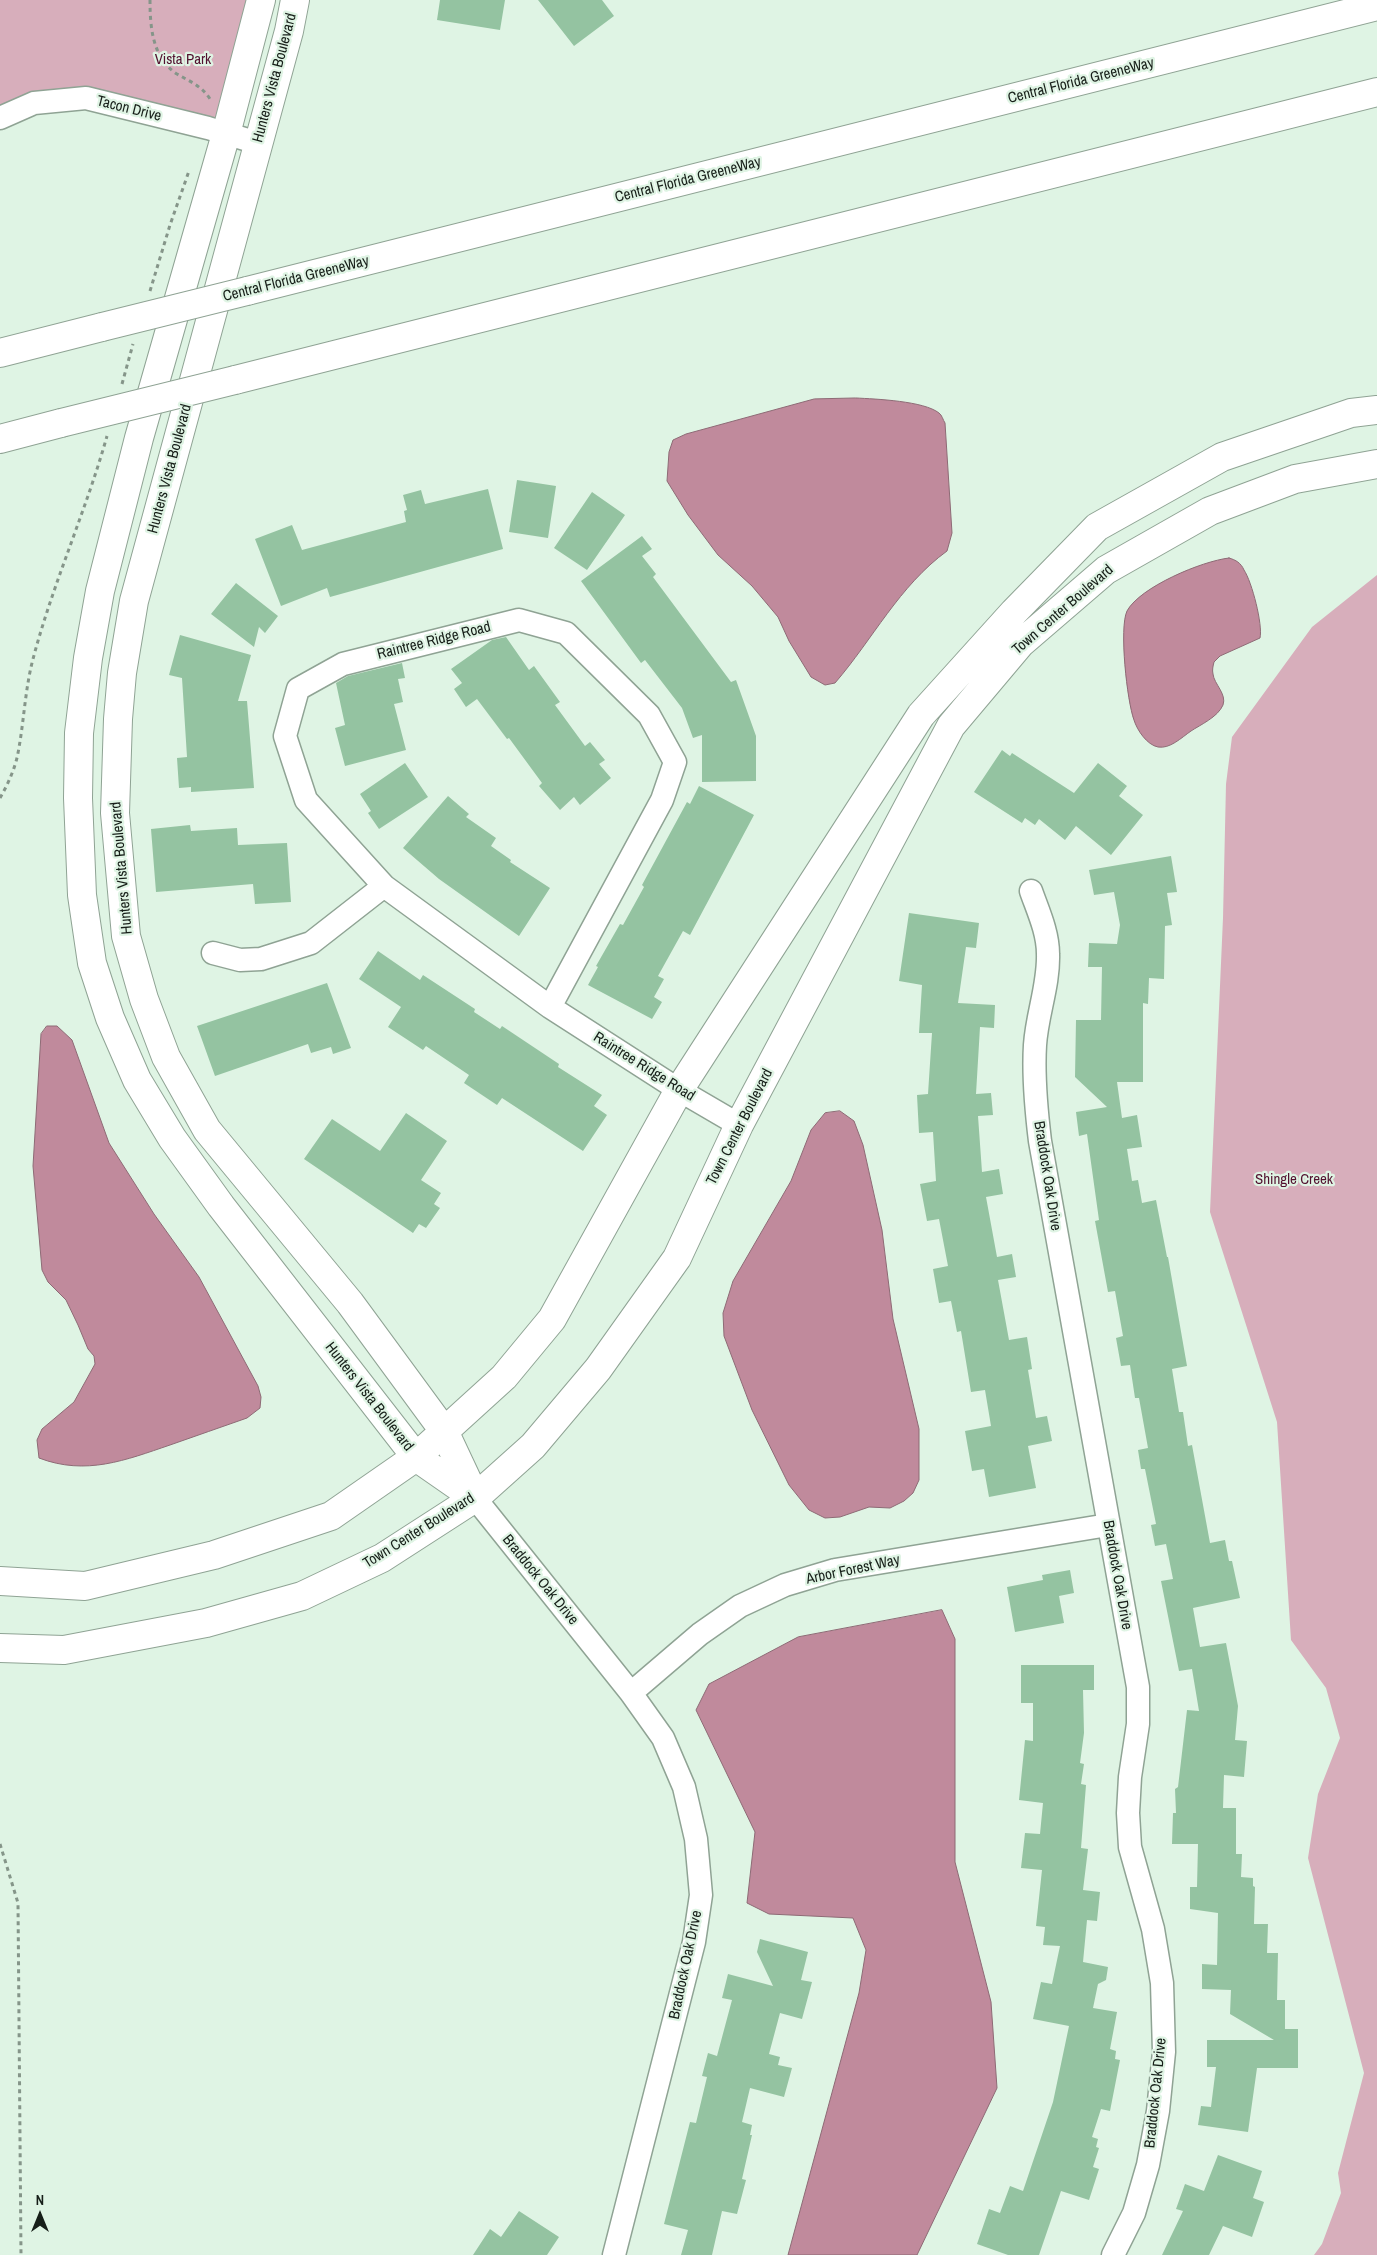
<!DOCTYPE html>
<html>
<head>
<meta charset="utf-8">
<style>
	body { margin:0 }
	#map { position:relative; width:1377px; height:2255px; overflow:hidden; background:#dff4e4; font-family:"Archivo Narrow",sans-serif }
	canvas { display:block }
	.north { position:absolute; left:15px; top:2190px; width:50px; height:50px; -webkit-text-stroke:4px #dff4e4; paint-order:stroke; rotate:0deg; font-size:14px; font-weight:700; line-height:20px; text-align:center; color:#171f19 }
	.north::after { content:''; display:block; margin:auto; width:18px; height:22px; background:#171f19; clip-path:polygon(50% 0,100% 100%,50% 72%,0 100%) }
</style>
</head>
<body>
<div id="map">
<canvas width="1377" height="2255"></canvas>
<div class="north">N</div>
</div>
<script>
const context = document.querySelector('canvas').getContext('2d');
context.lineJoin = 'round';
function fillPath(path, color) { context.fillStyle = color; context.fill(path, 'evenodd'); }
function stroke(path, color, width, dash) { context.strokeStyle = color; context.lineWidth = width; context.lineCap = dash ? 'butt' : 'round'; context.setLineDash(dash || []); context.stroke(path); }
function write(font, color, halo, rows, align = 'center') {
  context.font = font + ' "Archivo Narrow",sans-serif'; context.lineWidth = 4.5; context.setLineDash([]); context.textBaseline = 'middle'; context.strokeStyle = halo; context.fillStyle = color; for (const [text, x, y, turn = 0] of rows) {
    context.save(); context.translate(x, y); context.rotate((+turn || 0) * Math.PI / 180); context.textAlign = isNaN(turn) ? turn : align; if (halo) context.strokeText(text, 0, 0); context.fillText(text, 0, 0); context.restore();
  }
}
fillPath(new Path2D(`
	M0,0H261L226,134L86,98L0,118Z
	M1377,575V2255H1314L1322,2244L1341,2193L1338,2173L1364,2073L1308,1858L1318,1794L1340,1738L1326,1688L1291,1640L1277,1422L1210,1212L1223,918L1226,784L1232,737L1312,627Z`), '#d7aebb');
const water = new Path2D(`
	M856,398C876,399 924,401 939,413C942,415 943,420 945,423L952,533L947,551C899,586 873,639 835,683L825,685L811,677L789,641L778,617L752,586L718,555L688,515L667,481L669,452L673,440L686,434L814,399Z
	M1229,558C1236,560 1241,563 1244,570C1252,582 1263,625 1260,638L1220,656L1214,662C1213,666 1212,670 1213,674C1214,684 1227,694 1223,705C1218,717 1200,725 1191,731C1181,738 1170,749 1158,747C1147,745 1137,730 1134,720C1127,701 1119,628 1127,611C1140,587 1202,561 1229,558Z
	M47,1026H57L72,1040L109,1143L154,1214L199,1277L258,1386L261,1397L260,1408L247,1418C221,1427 196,1436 170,1445C126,1460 86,1476 39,1458L37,1440L42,1429L74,1402L95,1364L94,1356L88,1349L78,1325L66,1300L48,1282L42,1270L33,1166L41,1034Z
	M840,1111L854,1121L863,1145L882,1230L893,1319L919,1429V1480L913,1493L904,1501L890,1508L869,1507L840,1517L825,1518L809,1510L789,1485L752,1410L724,1336L723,1313L733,1281L791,1181L811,1130L825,1113Z
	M942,1610L955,1639V1862L991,2002L997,2088L917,2255H788L859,1993L866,1950L853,1918L769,1914L747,1903L755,1832L696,1710L709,1684L798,1637Z`);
fillPath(water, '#c08a9c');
stroke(water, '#8d6a75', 1);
fillPath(new Path2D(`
	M440,0H505L500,30L437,20Z
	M538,0H602L614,16L574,46Z
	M517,480L556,486L548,538L509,532Z
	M488,489L503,549L330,597L327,588L281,606L255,539L292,525L302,550L406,522L404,511L407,510L403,495L421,490L425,504Z
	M592,492L625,515L587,570L554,548Z
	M642,536L652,549L642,556L656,574L653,577L731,682L736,680L756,736V781L702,782V735L693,738L682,708L645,660L641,663L581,581Z
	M236,583L278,616L265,633L259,627L254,647L211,614Z
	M180,635L251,655L238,701H247L254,788L191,792V787L179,788L177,758L187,757L182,678L169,675Z
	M506,637L529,670L534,666L560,702L555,705L585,746L590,742L605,760L599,764L611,778L580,805L574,797L560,810L539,786L542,783L509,738L507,739L477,699L466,707L454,689L462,683L451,669L492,640Z
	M402,663L405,678L398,679L403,702L394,704L406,750L345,766L335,728L345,725L336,683L348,676Z
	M1002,750L1010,756L1012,753L1074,793L1098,763L1127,786L1119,796L1143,815L1111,855L1076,826L1065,840L1039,819L1035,825L1025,818L1022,823L974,792Z
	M405,763L428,797L379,829L368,813L371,811L360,794Z
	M699,786L754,815L690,935L683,931L658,976L664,979L654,997L662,1002L652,1019L588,985L598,967L596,966L620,924L623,925L644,887L642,885L687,802L690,804Z
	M448,796L469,814L466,817L496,838L491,846L511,860L510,862L550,888L519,936L439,879L403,848Z
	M190,825L191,831L237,828L238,845L287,843L291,902L255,904L253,884L156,892L151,829Z
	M1171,856L1177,892L1167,893L1172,925L1165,926L1164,979L1149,978L1148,1004L1143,1003V1082H1117L1122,1118L1137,1115L1142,1147L1127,1149L1132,1181L1138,1180L1142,1203L1156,1200L1167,1257H1168L1187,1366L1172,1369L1179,1412H1183L1188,1446L1192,1445L1210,1543L1225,1540L1229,1561H1232L1240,1598L1193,1608L1200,1647L1226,1643L1238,1706L1235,1740L1247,1741L1244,1777L1224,1775L1223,1808H1236V1854H1242L1241,1877L1253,1878V1886L1255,1887L1254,1924H1268L1267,1953H1278L1277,2000H1285V2029H1298V2068H1257L1248,2132L1198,2125L1201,2106L1211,2107L1216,2067H1207V2040H1274L1230,2014L1231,1990L1202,1989V1964L1217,1965L1218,1913L1190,1909V1887H1197L1198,1844H1172L1173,1813H1176L1175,1789L1178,1787L1187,1710L1199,1711L1192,1669L1179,1671L1161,1581L1173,1579L1166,1544L1155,1546L1151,1525L1156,1524L1145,1469H1141L1138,1450L1148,1448L1139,1398H1135L1130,1365L1121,1366L1116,1338L1123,1336L1115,1291L1108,1292L1095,1221L1099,1220L1087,1134L1079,1136L1076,1112L1107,1107L1075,1077L1076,1020H1101L1102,967H1088L1089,943L1117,944L1120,925L1114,892L1094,895L1089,870Z
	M909,913L979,923L976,948L966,947L958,1003L995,1005L994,1028L980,1027L976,1094L991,1093L993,1115L978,1116L982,1172L999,1169L1003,1194L986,1197L997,1257L1012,1254L1016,1277L998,1280L1009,1340L1027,1337L1032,1369L1028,1370L1036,1418L1047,1416L1052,1441L1028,1446L1036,1488L989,1497L984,1469L972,1471L965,1431L991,1426L985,1390L971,1392L961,1331L957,1332L951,1301L939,1303L933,1269L948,1266L939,1219L927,1221L920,1184L936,1181L933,1132L919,1133L917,1095L928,1094L932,1033H919L922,985L899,981Z
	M378,951L420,980L423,975L475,1009L474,1012L500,1029L502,1026L559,1064L558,1067L602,1095L594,1106L607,1115L583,1151L502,1098L497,1105L464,1083L469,1075L426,1046L423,1050L388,1027L401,1007L359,979Z
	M327,983L351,1048L333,1054L331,1047L311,1053L308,1044L215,1076L197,1026Z
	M406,1113L447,1141L421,1180L441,1193L434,1204L440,1208L426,1228L419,1224L413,1233L304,1159L332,1119L380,1151Z
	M1070,1570L1074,1593L1059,1596L1064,1623L1015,1632L1007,1587L1043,1580L1042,1575Z
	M1021,1665H1094V1690H1083L1084,1733L1080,1763L1084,1764L1081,1784L1086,1785L1081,1848L1088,1849L1083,1890L1100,1892L1097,1921L1087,1920L1083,1962L1108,1967L1106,1980L1098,1984L1093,2008L1117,2012L1110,2049L1116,2051L1115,2059L1120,2060L1110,2111L1101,2109L1092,2137L1098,2139L1096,2147L1099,2148L1093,2167L1099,2169L1089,2200L1061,2191L1039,2255H1008L977,2244L989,2209L1000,2213L1010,2186L1023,2191L1053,2102L1069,2026L1033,2019L1041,1982L1052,1984L1060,1946L1043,1945L1045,1927L1036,1926L1042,1870L1021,1868L1025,1833L1040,1834L1043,1803L1019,1800L1025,1740L1033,1741V1703H1021Z
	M760,1939L808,1952L801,1980L812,1982L802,2019L780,2013L769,2054L780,2057L778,2065L792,2068L784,2097L750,2088L742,2122L752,2125L750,2135H752L742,2179L746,2180L737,2214L722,2211L712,2255H681L688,2230L664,2224L690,2122L696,2123L707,2077L702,2076L708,2053L717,2056L732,2000L722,1998L728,1974L773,1986L757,1952Z
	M1218,2155L1262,2171L1253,2198L1264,2202L1252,2237L1223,2226L1209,2255H1162L1183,2211L1176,2209L1185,2184L1204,2191Z
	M519,2211L559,2237L547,2255H473L490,2229L501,2237Z`), '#94c3a1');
const minor = new Path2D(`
	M0,118L34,103L86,98L208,128L258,143
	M1031,891C1038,911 1048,932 1048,954C1049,985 1037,1014 1035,1045C1033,1077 1036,1108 1040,1141L1138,1687V1724L1130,1777L1128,1813L1130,1847L1153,1929L1162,1983L1164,2052L1158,2111L1148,2165L1134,2213L1113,2255
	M213,953L240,960L261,959L311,943L384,886
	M550,1007L662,800L675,762L649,715L566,633L519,620L343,664L298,689L285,736L306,800L384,886L550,1007L679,1090L739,1125
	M475,1498L631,1693L663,1738L684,1787L696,1839L701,1895L694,1942L614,2255
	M631,1693L700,1634L740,1606L785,1585L835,1570L1108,1525`);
const tertiary = new Path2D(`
	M261,0L226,134L139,438L100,591L88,658L79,733L78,798L82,895L92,963L110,1018L137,1080L172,1138L221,1206L416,1457L475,1498
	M295,0L289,31L134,601L122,673L118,719L115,813L126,936L144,999L166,1057L207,1130L350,1303L444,1431L475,1497
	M0,1581L85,1586L214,1555L331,1516L416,1457L504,1377L552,1319L679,1090L921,715L1014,612L1097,527L1222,457L1351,413L1377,410
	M0,1648L64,1650L206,1623L302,1596L382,1558L475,1498L533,1446L598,1369L677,1258L739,1125L951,726L1020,644L1106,570L1210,511L1295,479L1377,464`);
const motorway = new Path2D(`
	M247,291L1377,6
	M0,353L102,327
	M235,380L1377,92
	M0,439L61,423`);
stroke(minor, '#8fa394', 25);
stroke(tertiary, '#8fa394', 30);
stroke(motorway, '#8fa394', 30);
stroke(new Path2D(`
	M150,0C150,26 152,58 177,74C189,81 202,86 210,99
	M150,291L170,225L189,171
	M122,384L133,344
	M0,798C8,784 15,769 18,753C24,722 25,689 33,659C53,583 86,511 107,436
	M0,1844L18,1903L21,2255`), '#859589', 3, [4, 4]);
stroke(minor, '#fff', 22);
stroke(tertiary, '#fff', 28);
stroke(motorway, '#fff', 28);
const motorwayBridge = new Path2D(`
	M102,327L247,291
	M61,423L235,380`);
stroke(motorwayBridge, '#8fa394', 30, []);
stroke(motorwayBridge, '#fff', 28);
write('15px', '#52112f', '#dff4e4', [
	["Vista Park",183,60],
	["Shingle Creek",1294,1180]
]);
write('15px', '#171f19', '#dff4e4', [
	["Hunters Vista Boulevard",275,78,-75],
	["Central Florida GreeneWay",1081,81,-14],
	["Tacon Drive",129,109,14],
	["Central Florida GreeneWay",688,180,-14],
	["Central Florida GreeneWay",296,279,-14],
	["Hunters Vista Boulevard",170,469,-75],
	["Town Center Boulevard",1063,610,-41],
	["Raintree Ridge Road",434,641,-14],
	["Hunters Vista Boulevard",122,868,-95],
	["Raintree Ridge Road",644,1067,32],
	["Town Center Boulevard",740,1127,-63],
	["Braddock Oak Drive",1047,1176,81],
	["Hunters Vista Boulevard",369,1397,52],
	["Town Center Boulevard",419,1531,-32],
	["Arbor Forest Way",853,1570,-12],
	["Braddock Oak Drive",1117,1575,80],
	["Braddock Oak Drive",540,1580,51],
	["Braddock Oak Drive",686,1965,-78],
	["Braddock Oak Drive",1156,2093,-84]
]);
</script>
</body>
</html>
